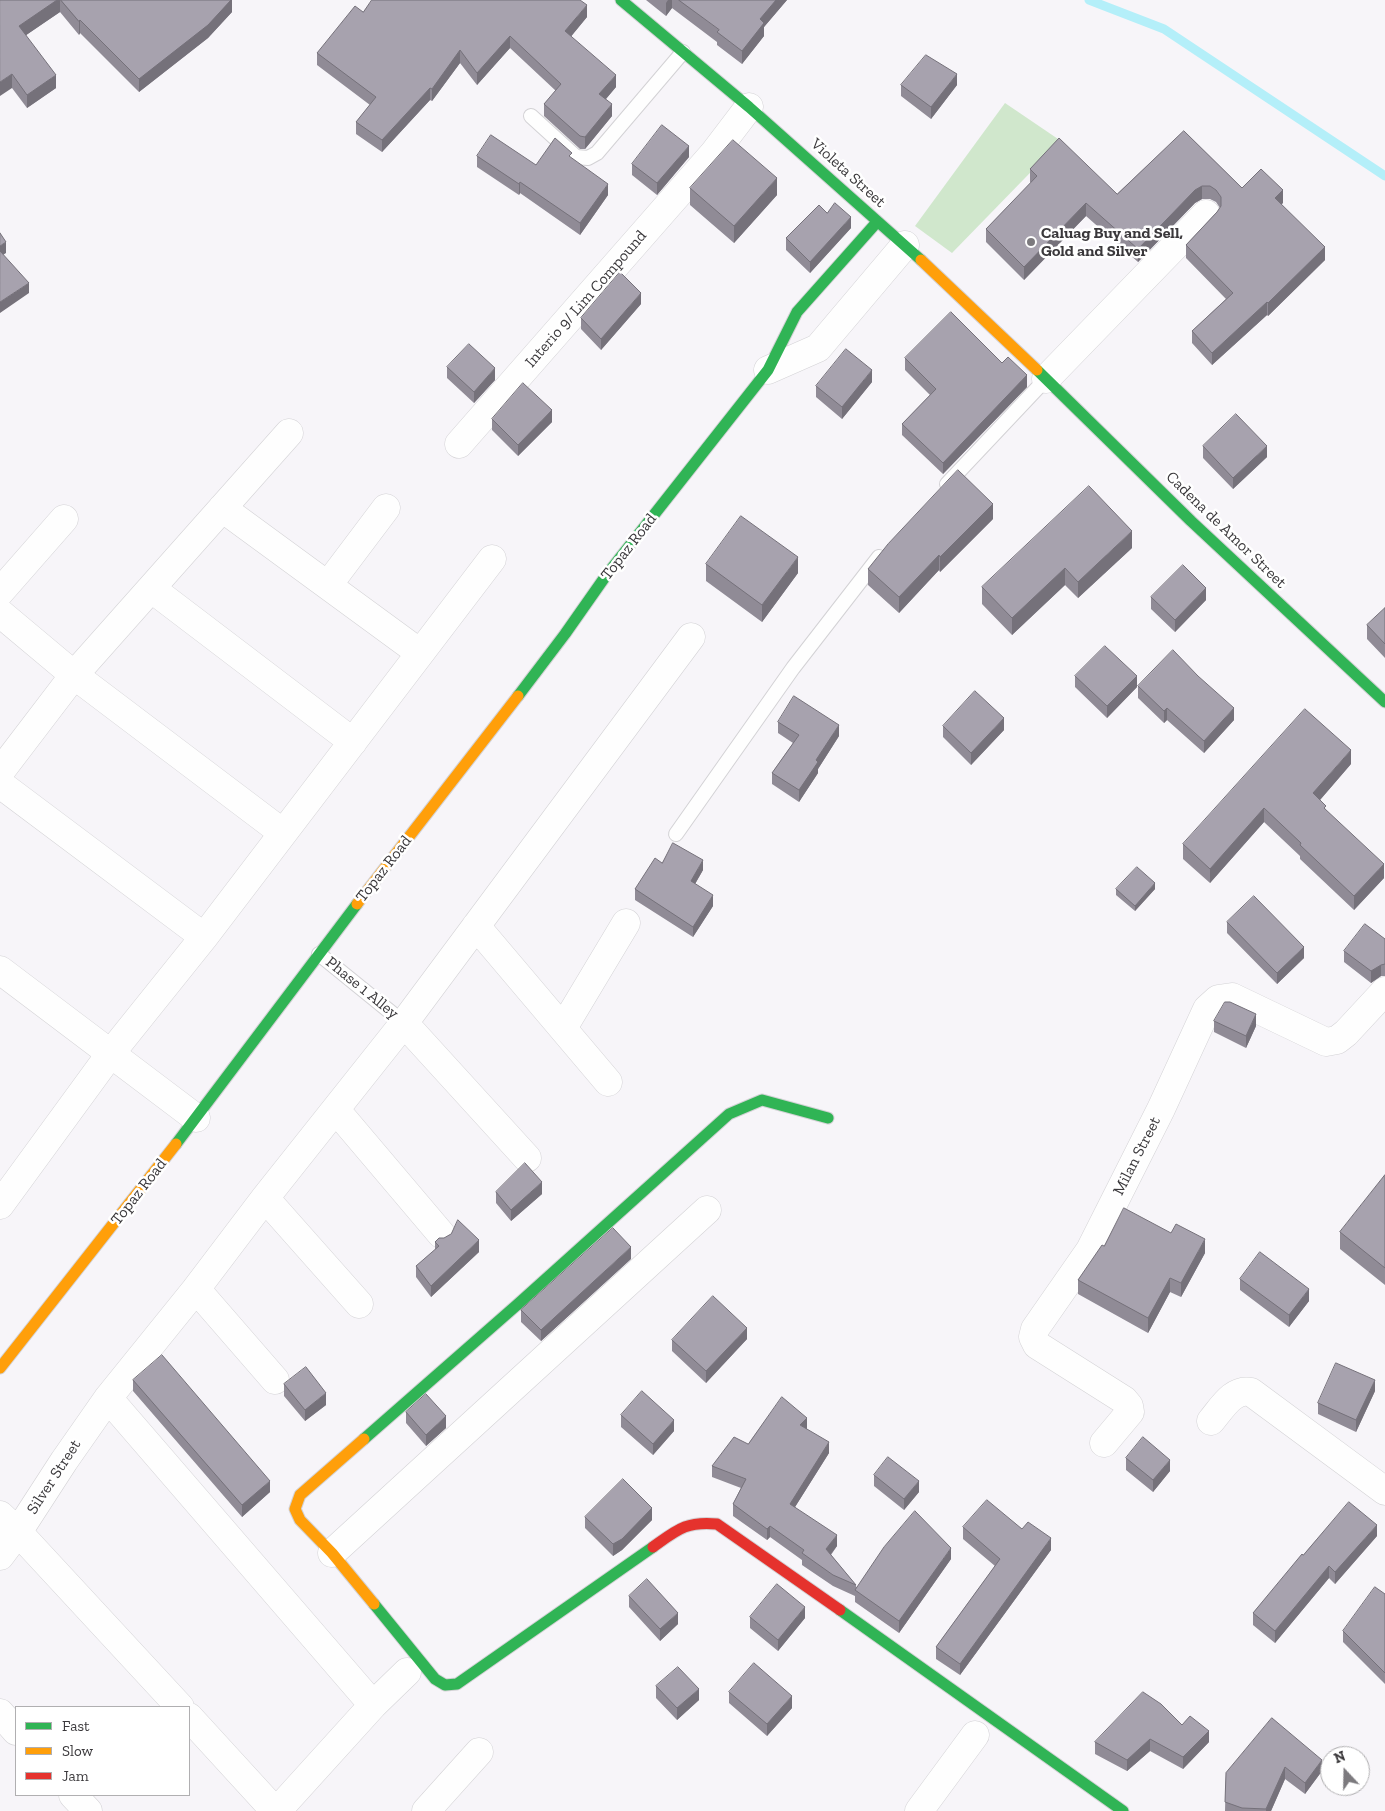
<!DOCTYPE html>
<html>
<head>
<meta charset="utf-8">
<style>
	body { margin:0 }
	#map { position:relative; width:1385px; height:1811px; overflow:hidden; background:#f7f5f9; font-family:"Zilla Slab",serif }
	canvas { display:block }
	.legend { position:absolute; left:15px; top:1706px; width:175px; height:90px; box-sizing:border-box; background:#fff; border:1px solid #b0afb1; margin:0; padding:6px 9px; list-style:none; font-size:15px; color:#3a383b }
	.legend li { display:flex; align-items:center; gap:10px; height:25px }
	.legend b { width:25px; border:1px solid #b0afb1 }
	.north { position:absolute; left:1320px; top:1746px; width:50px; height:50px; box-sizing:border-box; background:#fff; border:1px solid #b0afb1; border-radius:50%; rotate:339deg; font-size:14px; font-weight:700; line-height:20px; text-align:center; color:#3a383b }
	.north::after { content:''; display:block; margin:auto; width:18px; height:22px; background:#7c7a7e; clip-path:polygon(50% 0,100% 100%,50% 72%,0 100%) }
</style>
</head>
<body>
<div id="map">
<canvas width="1385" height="1811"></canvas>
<ul class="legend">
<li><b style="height:6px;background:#30b455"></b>Fast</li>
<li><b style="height:6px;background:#ff9f0a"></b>Slow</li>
<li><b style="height:6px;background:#e5322d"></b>Jam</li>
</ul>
<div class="north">N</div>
</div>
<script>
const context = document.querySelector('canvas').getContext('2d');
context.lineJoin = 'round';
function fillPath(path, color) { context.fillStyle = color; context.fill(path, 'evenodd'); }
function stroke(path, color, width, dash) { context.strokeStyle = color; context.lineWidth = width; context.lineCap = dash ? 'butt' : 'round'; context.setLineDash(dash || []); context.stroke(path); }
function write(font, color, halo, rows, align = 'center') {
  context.font = font + ' "Zilla Slab",serif'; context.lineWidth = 5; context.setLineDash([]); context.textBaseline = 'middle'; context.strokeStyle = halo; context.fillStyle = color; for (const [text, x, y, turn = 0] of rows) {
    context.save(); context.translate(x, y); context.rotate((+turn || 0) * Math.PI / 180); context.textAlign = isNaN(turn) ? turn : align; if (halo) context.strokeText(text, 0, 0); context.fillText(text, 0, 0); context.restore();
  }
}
fillPath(new Path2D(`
	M1005,103L1061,141L952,253L915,226Z`), '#d0e7cc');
stroke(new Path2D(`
	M1089,0L1164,29L1385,176`), '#b4eff9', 9);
const lane = new Path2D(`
	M531,116L576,157L588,158L597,153L683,52
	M947,484L1046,379
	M676,834L793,668L879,557
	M319,954L404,1023`);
const street = new Path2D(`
	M768,370L818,348L905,245
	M1046,379L1206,214
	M459,444L714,153L749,107
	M222,508L420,653
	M328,585L386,508
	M152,589L353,742
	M0,592L64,519
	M0,613L74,675L283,833
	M0,772L74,675L289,433
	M0,784L204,937
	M476,926L608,1082
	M0,970L196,1118
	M404,1023L527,1158
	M563,1028L626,923
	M336,1110L441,1234
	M265,1198L359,1304
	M0,1205L111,1053L204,937L492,559
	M196,1289L275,1380
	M108,1398L373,1705
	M1211,1421C1222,1408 1233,1388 1251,1392L1385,1491
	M1104,1443L1130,1412L1129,1406L1124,1400L1037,1345L1033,1337L1035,1329L1090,1250L1161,1109L1207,1009L1218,999L1232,997L1326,1042L1337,1040L1346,1033L1385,991
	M0,1515L18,1532L180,1707
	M332,1553L707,1210
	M0,1556L18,1532L64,1461L108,1398L196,1289L265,1198L404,1023L691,637
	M0,1713L16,1731
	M189,1717L275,1811
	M73,1795L88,1811
	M277,1811L373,1705L407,1672
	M426,1811L479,1752
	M919,1811L975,1735`);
const fast = new Path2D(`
	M621,0L749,107L921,260
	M1037,370L1191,521L1385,702
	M518,696L565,634L605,577L768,370L797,312L877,222
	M176,1144L357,904
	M364,1439L518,1304L729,1114L762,1100L828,1118
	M374,1604L435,1679L445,1685L457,1684L653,1547
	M840,1610L1123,1811`);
const slow = new Path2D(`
	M921,260L1037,370
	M357,904L518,696
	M0,1368L176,1144
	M364,1439L300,1495L295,1509L300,1520L332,1553L374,1604`);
const jam = new Path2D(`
	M653,1547C677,1530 686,1521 717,1524L840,1610`);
stroke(lane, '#d3d2d5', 16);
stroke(street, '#d3d2d5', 29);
stroke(fast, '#d3d2d5', 13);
stroke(slow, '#d3d2d5', 13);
stroke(jam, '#d3d2d5', 13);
stroke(lane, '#fefefe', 14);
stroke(street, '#fefefe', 28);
stroke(fast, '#30b455', 11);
stroke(slow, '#ff9f0a', 11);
stroke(jam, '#e5322d', 11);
fillPath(new Path2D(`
	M0,0H232V12L208,38L139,92L80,33L79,35L60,12L26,35L56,88L27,108L12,88Z
	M646,0H787L764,27V36L742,64L717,45V42L672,8L666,16Z
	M363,12L587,17L571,36L616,87L606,99L612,116L585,149H580L544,116V104L556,91L510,48L477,85L460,63L432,101L430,100L382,152L356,134V122L370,105L317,65V53Z
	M901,85H957L931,119L901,96Z
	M1184,131L1242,188L1283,203L1281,204L1325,260L1268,316L1267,315L1212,365L1192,343V331L1226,299L1186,258V245L1217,212L1220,208L1216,202L1210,199H1202L1195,203L1138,262L1086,216L1024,280L986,242V229L1031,183L1030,182V169L1117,194Z
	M477,156L536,165L572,158L608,195L580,235L520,193L519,195L477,167Z
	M689,157L657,195L632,175V164Z
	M690,188L777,195L734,243L690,205Z
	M827,213L851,228L810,273L786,250V238Z
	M641,304L601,350L581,329V318Z
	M905,358L1002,363L1027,387L943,474L902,435V424L930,395L905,370Z
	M447,367L495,380L474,403L447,378Z
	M872,382L842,419L816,397V386Z
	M492,419L552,422L518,456L492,430Z
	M1203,446L1267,457L1233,489L1203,458Z
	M993,519L940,572L939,570L899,613L868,585V569Z
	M1132,548L1078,598L1065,585L1012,635L982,604V587Z
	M706,564L798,573L762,622L706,581Z
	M1151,597L1206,600L1175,632L1151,609Z
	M1385,608V658L1367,639V625Z
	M1075,676L1137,687L1107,718L1075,687Z
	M1138,686L1234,720L1204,753L1167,720L1164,723L1138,698Z
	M778,722L839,736L818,769V773L799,802L772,784V773L793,743L778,733Z
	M943,726L1004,730L971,765L943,737Z
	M1351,764L1320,800L1326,810L1384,878L1354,910L1300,859V856L1264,822L1210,883L1183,859V844Z
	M662,863L703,870L695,884L713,906L693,937L635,900V889Z
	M1116,889H1155L1135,911L1116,895Z
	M1227,922L1304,958L1277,984L1227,933Z
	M1385,939V976H1381L1371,983L1344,962V951Z
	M1214,1021L1256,1026L1246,1048L1214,1032Z
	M1385,1175V1285L1340,1249V1232Z
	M496,1192L542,1194L511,1221L496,1203Z
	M435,1242L479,1252L431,1297L416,1277V1266L435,1250Z
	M1104,1246L1205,1253L1181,1297L1170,1292L1148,1333L1078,1294V1280Z
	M631,1259L541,1341L521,1322V1310Z
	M1240,1279L1309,1301L1289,1327L1240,1290Z
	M747,1339L706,1383L672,1351V1340Z
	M133,1380L270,1492L242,1517L133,1391Z
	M284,1384L326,1405L305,1421L284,1396Z
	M1375,1391L1356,1432L1318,1414V1403Z
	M406,1412L446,1428L426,1446L406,1423Z
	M621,1415L674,1431L653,1455L621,1427Z
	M807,1429L829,1453L795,1507L837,1546L831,1555L856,1585V1587L951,1559L899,1633L855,1602V1596L833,1586L802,1565V1560L770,1537L767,1540L733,1516V1504L741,1488L712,1477V1466L748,1444Z
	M1126,1458L1170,1471L1153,1492L1126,1470Z
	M874,1475L919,1492L904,1510L874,1486Z
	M585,1517L652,1520L622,1550L613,1556L585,1528Z
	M963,1527L1022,1529L1051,1550L960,1675L936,1659V1647L995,1566L963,1539Z
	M1377,1536L1335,1584L1329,1578L1275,1643L1253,1625V1613L1303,1555Z
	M1385,1594V1684L1343,1642V1631Z
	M629,1596L678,1624L660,1641L629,1607Z
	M750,1617L805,1618L778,1651L750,1628Z
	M656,1686L699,1700L677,1720L656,1698Z
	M729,1692L792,1708L767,1736L729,1703Z
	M1272,1718L1322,1771L1305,1794L1285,1779L1271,1811H1225L1226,1773Z
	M1182,1725L1209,1742L1183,1769L1150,1751L1127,1771L1095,1754V1742Z`), '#908b96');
fillPath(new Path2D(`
	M57,0H60V12L19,40V26Z
	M231,0H232V12L208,38L139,92V79Z
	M668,0H672V8L666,16V3Z
	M776,0H787L764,27V36L742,64V51L760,19Z
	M587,5V17L565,44V31Z
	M80,20V33L79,35V21Z
	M510,36V48L477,85V73Z
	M460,50V63L432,101V89Z
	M12,74V88L0,96V82Z
	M957,74V85L931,119V107Z
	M56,75V88L27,108V95Z
	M616,75V87L599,107V94Z
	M430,88V100L382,152V140Z
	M612,104V116L585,149V137Z
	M689,146V157L657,195V183Z
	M777,178V195L734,243V226Z
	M520,182V193L519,195V184Z
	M608,184V195L580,235V223Z
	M1202,186V199L1195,203L1138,262V249L1195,190Z
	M1283,190V203L1275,210V198Z
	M1086,203V216L1024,280V267Z
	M851,217V228L810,273V262Z
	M6,242V253L0,257V246Z
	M1325,247V260L1268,316V303Z
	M29,283V293L0,313V302Z
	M641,293V304L601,350V339Z
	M1267,302V315L1212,365V353Z
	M495,368V380L474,403V392Z
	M872,370V382L842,419V407Z
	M1027,375V387L943,474V463Z
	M552,410V422L518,456V445Z
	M1267,446V457L1233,489V478Z
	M993,504V519L940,572V557Z
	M1132,531V548L1078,598V582Z
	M939,555V570L899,613V597Z
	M798,557V573L762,622V605Z
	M1065,568V585L1012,635V618Z
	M1206,588V600L1175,632V620Z
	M1137,676V687L1107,718V706Z
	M1167,708V720L1164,723V711Z
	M1234,708V720L1204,753V741Z
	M1004,718V730L971,765V753Z
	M839,725V736L818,769V773L799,802V790L816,760Z
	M1351,750V764L1313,808V793Z
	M1264,808V822L1210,883V869Z
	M703,860V870L691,891V881Z
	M1384,864V878L1354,910V896Z
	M1155,883V889L1135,911V906Z
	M713,895V906L693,937V927Z
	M1304,947V958L1277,984V973Z
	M1381,965V976L1371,983V971Z
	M1256,1014V1026L1246,1048V1036Z
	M542,1182V1194L511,1221V1210Z
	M1205,1239V1253L1181,1297V1283Z
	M479,1240V1252L431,1297V1286Z
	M631,1247V1259L541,1341V1330Z
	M1170,1278V1292L1148,1333V1318Z
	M1309,1289V1301L1289,1327V1315Z
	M747,1328V1339L706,1383V1371Z
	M1375,1380V1391L1356,1432V1420Z
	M326,1393V1405L305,1421V1410Z
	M446,1416V1428L426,1446V1435Z
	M807,1418V1430L800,1425Z
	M674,1420V1431L653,1455V1444Z
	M829,1442V1453L790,1515V1504Z
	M1170,1460V1471L1153,1492V1480Z
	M270,1481V1492L242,1517V1505Z
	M919,1481V1492L904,1510V1499Z
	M652,1508V1520L622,1550L613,1556V1544Z
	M1377,1525V1536L1335,1584V1572Z
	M770,1526V1537L767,1540V1529Z
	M837,1535V1546L826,1560V1549Z
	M1051,1538V1550L960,1675V1664Z
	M951,1548V1559L899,1633V1621Z
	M1329,1566V1578L1275,1643V1631Z
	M805,1607V1618L778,1651V1640Z
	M678,1613V1624L660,1641V1629Z
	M699,1689V1700L677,1720V1708Z
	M792,1696V1708L767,1736V1724Z
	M1209,1731V1742L1183,1769V1757Z
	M1150,1739V1751L1127,1771V1760Z
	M1322,1760V1771L1305,1794V1783Z
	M1285,1767V1779L1271,1811H1266V1809Z`), '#75717a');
const building = new Path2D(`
	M0,0H57L19,26L56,75L27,95L12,74L0,82Z
	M61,0H231L208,25L139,79L80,20L79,21Z
	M372,0H580L587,5L565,31L616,75L599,94L612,104L585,137L580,136L544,104L561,84L510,36L477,73L460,50L432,89L430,88L382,140L356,122L376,97L317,53L355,6L363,12Z
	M679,0H776L760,19L764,23L742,51L717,32L719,30Z
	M926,55L957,74L931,107L901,85Z
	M662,125L689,146L657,183L632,164Z
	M1184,131L1242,188L1261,169L1283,190L1275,198L1325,247L1268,303L1267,302L1212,353L1192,331L1233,293L1186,245L1217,212L1221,206V197L1216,190L1210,186H1202L1195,190L1138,249L1086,203L1024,267L986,229L1037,176L1030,169L1059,138L1117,194Z
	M491,135L536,165L555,138L572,153L569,156L608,184L580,223L520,182L519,184L477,156Z
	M733,140L777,178L734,226L690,188Z
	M835,203L851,217L810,262L786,238L819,205L827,213Z
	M0,233L6,242L0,246Z
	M0,251L29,283L0,302Z
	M620,272L641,293L601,339L581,318Z
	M951,312L1002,363L1008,357L1027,375L943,463L902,424L936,389L905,358Z
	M469,344L495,368L474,392L447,367Z
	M846,349L872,370L842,407L816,386Z
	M523,383L552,410L518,445L492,419Z
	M1236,414L1267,446L1233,478L1203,446Z
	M958,470L993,504L940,557L939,555L899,597L868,569L888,544Z
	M1089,486L1132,531L1078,582L1065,568L1012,618L982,587Z
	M741,516L798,557L762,605L706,564Z
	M1183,565L1206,588L1175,620L1151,597Z
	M1385,608V644L1367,625Z
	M1105,646L1137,676L1107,706L1075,676Z
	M1173,650L1198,676L1234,708L1204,741L1167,708L1164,711L1138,686Z
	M975,691L1004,718L971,753L943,726Z
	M794,696L839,725L816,760L818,762L799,790L772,773L799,735L778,722Z
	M1305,709L1351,750L1313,793L1326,806L1324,808L1384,864L1354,896L1300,845L1301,843L1264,808L1210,869L1183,844Z
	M673,843L703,860L691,881L713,895L693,927L635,889L655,858L662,863Z
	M1137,867L1155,883L1135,906L1116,889Z
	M1254,896L1304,947L1277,973L1227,922Z
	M1365,924L1385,939V964L1381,965L1371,971L1344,951Z
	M1225,1002H1230L1256,1014L1246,1036L1214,1021Z
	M525,1163L542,1182L511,1210L496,1192Z
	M1385,1175V1268L1340,1232Z
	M1124,1208L1171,1233L1176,1224L1205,1239L1181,1283L1170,1278L1148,1318L1078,1280L1102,1245L1104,1246Z
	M458,1220L479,1240L431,1286L416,1266L439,1246L435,1242L439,1238H444L451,1234Z
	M613,1228L631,1247L541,1330L521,1310Z
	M1260,1252L1309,1289L1289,1315L1240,1279Z
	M713,1296L747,1328L706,1371L672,1340Z
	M162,1355L270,1481L242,1505L133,1380Z
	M1336,1363L1375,1380L1356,1420L1318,1403Z
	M306,1367L326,1393L305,1410L284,1384Z
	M642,1391L674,1420L653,1444L621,1415Z
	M426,1394L446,1416L426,1435L406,1412Z
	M782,1397L807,1418L800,1425L829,1442L790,1504L837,1535L826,1549L856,1585L833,1575L802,1553L804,1550L770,1526L767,1529L733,1504L746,1479L712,1466L734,1437L748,1444Z
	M1143,1437L1170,1460L1153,1480L1126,1458Z
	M888,1457L919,1481L904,1499L874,1475Z
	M623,1479L652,1508L622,1539L613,1544L585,1517Z
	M987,1500L1022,1529L1028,1522L1051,1538L960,1664L936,1647L1000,1559L963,1527Z
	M1349,1502L1377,1525L1335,1572L1329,1566L1275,1631L1253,1613L1302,1554L1303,1555Z
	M915,1511L951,1548L899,1621L855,1590L884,1547Z
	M647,1579L678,1613L660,1629L629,1596Z
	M777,1584L805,1607L778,1640L750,1617Z
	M1375,1587L1385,1594V1673L1343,1631Z
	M754,1663L792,1696L767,1724L729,1692Z
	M678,1667L699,1689L677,1708L656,1686Z
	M1143,1692L1161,1704L1182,1725L1190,1716L1209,1731L1183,1757L1150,1739L1127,1760L1095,1742Z
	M1272,1718L1322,1760L1305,1783L1285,1767L1266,1809L1242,1808L1225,1802L1226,1773Z`);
fillPath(building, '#a7a2ae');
stroke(building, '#75717a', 1);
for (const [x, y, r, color] of [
	[1031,242,5,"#7c7a7e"]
]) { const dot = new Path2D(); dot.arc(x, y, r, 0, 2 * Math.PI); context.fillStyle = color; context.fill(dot); stroke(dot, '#fff', 2); }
write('16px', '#3a383b', '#fff', [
	["Violeta Street",848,173,42],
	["Interio 9/ Lim Compound",586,299,-49],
	["Cadena de Amor Street",1226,530,44],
	["Topaz Road",629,547,-52],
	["Topaz Road",384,869,-52],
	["Phase 1 Alley",362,988,39],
	["Milan Street",1137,1156,-63],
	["Topaz Road",139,1192,-52],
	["Silver Street",54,1477,-57]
]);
write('bold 16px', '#3a383b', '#fff', [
	["Caluag Buy and Sell,",1041,233],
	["Gold and Silver",1041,251]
], 'left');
</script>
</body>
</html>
